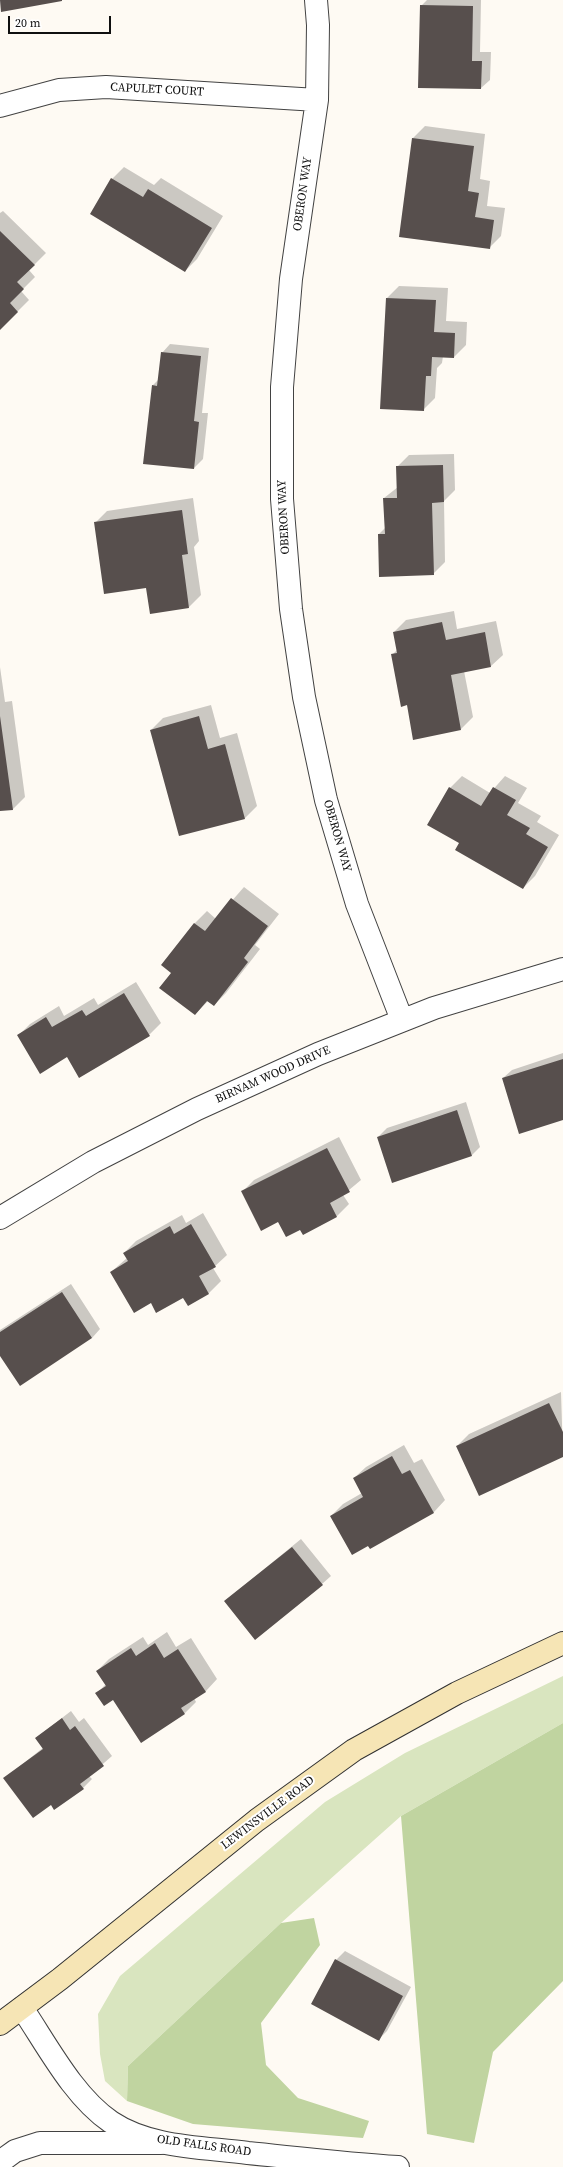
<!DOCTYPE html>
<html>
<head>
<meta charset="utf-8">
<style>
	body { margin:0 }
	#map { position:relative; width:563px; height:2167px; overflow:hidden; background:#fefaf3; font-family:"Source Serif 4",serif }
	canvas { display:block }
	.scale { position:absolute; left:8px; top:16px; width:103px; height:18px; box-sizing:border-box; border:2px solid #0f0f0f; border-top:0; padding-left:5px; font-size:12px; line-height:14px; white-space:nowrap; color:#0f0f0f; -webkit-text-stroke:3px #fff; paint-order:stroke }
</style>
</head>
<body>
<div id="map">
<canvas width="563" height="2167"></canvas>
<div class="scale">20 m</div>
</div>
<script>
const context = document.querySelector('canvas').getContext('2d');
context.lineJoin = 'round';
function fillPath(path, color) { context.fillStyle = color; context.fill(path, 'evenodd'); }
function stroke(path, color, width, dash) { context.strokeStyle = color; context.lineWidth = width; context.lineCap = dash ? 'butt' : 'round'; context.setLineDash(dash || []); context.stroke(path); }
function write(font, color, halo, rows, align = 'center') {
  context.font = font + ' "Source Serif 4",serif'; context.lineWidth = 4; context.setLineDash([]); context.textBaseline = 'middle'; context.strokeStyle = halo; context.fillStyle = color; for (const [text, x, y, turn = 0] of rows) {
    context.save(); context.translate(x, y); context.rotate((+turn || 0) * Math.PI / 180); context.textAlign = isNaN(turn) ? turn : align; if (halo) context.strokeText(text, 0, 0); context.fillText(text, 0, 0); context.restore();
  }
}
fillPath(new Path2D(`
	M563,1676V1723L401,1816L281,1923L128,2066L127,2101L105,2081L100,2054L98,2014L120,1976L325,1802L405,1753Z`), '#d9e5bf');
fillPath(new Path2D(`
	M563,1723V1981L493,2052L474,2143L427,2134L401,1816Z
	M314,1918L320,1945L261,2023L266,2065L298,2098L369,2121L363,2138L193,2124L127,2101L128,2066L281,1923Z`), '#c0d4a0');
fillPath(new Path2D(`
	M427,0H481L480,52H491L490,80L481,88L421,6Z
	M425,126L485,134L480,179L490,181L487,206L505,208L501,236L489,248L400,236L413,138Z
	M124,167L154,185L161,178L223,216L197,259L185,271L112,179Z
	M3,211L46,253L29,270L35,277L21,291L29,300L0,329V213Z
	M399,286L448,288L446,321L467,322L466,345L454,357L443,356L442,363L437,368L435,398L423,410L387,298Z
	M170,344L209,348L202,413H208L203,459L194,468L153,385L159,379L162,353Z
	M454,454L455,490L444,501L445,562L433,574L379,534L385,528L384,498L398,487L397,467L409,455Z
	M193,498L199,541L194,547L201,595L189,607L147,587L96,522L107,511Z
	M454,611L457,629L496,621L503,655L491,666L464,671L473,717L461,729L407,704L392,655L398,649L394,632L406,620Z
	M0,667L5,702L12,701L25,797L13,809L0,810Z
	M211,705L220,738L237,733L257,806L245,818L180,835L151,730L163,718Z
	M462,776L490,793L505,776L527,788L518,803L541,816L537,822L559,835L535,876L523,888L460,843L450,788Z
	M244,887L279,914L255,945L260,949L226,993L214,1005L208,1001L195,1014L173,972L163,965L195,923L207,911L216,919Z
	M136,982L161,1023L149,1035L67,1056L18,1036L30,1024L59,1006L64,1016L94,998L98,1005Z
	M563,1053V1119L503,1078L512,1070Z
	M466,1102L480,1147L472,1155L378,1137L387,1128Z
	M339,1137L361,1180L343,1195L349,1204L337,1216L303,1233L300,1229L279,1221L242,1192L254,1180Z
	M203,1213L227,1255L213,1268L221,1281L209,1293L189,1305L184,1296L151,1302L111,1272L127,1258L124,1253L136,1241L182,1215L186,1223Z
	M71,1284L100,1329L92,1338L0,1354V1330Z
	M561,1392L563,1456L457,1446L469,1434Z
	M404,1445L414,1463L422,1459L445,1500L434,1512L370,1548L331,1516L343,1504L362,1493L354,1478L366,1467Z
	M301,1539L331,1576L322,1584L225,1601Z
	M167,1632L176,1647L191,1638L217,1679L206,1691L194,1698L196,1702L185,1713L113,1699L97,1693L106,1684L97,1671L109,1659L143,1637L148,1645Z
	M71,1711L79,1722L84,1718L112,1756L89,1776L92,1779L83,1788L51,1804L5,1778L44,1747L36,1738Z
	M345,1951L411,1987L387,2031L379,2039L336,1960Z`), '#0003');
fillPath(new Path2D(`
	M0,0H62V1L1,12Z
	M420,5L473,6L472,61H482L481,89L418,88Z
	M412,138L474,146L468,191L479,193L475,217L494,220L490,249L399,237Z
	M111,178L143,197L148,189L212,228L185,272L90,214Z
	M0,231L35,265L17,282L24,289L10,303L18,312L0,330Z
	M386,298L436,300L434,332L455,333L454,358L432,357L431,376H426L424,411L380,409Z
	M161,352L201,356L194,421L199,422L194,469L143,464L152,385L157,386Z
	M443,465L444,502L432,503L434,575L379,577L378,534H385L383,498H397L396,466Z
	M182,510L188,554L182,555L189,608L150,614L146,588L104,594L94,522Z
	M442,622L446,640L485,632L491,667L451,675L461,730L413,740L407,705L401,707L391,654L397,653L393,632Z
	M0,716L13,810L0,811Z
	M199,716L208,749L225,744L245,819L179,836L150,730Z
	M449,787L481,806L493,787L516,800L507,815L530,828L526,834L548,847L523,889L455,850L459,843L427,825Z
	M231,898L268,926L244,958L248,962L214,1006L207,1001L195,1015L159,988L171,973L161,965L194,923L205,931Z
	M124,993L150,1036L79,1078L67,1057L40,1074L17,1035L46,1017L52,1027L82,1010L86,1016Z
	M563,1059V1120L519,1134L502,1078Z
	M457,1110L472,1156L392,1183L377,1137Z
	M327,1148L350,1192L330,1203L337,1217L303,1235L300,1230L286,1237L278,1222L261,1231L241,1191Z
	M191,1224L216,1267L199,1276L209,1294L188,1306L183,1298L156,1313L151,1303L134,1313L110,1272L128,1261L123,1253L170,1226L174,1234Z
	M62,1292L92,1338L20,1386L0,1356V1332Z
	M549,1403L563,1432V1457L479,1496L456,1446Z
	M392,1456L402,1474L410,1470L434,1513L370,1549L368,1546L352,1555L330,1516L363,1497L353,1478Z
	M292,1547L323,1585L255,1640L224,1601Z
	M155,1643L164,1658L178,1649L206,1692L181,1708L185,1714L141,1743L113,1700L104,1706L95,1693L106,1686L96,1671L131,1648L136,1656Z
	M62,1718L70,1730L75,1726L104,1766L80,1784L84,1789L54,1810L51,1805L33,1818L3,1778L43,1749L35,1738Z
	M335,1959L403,1996L379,2041L311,2004Z`), '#574f4d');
const minor = new Path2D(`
	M316,0L318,25L317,100L291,279L282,387V499L291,609L304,697L326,800L357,904L402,1020
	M0,106L59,90L106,87L317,100
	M0,1218L93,1162L197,1109L318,1054L434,1008L563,969
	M22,2008C47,2045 73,2096 111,2122C150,2148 202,2147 248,2153C298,2158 348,2164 398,2167`);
const tertiary = new Path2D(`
	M0,2162L15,2151L40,2143H161`);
const secondary = new Path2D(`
	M0,2024L60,1979L257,1820L354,1750L457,1693L563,1643`);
stroke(minor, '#424242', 24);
stroke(tertiary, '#424242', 24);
stroke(secondary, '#313131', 24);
stroke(minor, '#fff', 22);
stroke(tertiary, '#fff', 22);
stroke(secondary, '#f6e5b5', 22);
write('12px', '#0f0f0f', '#fff', [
	["CAPULET COURT",157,90,3],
	["OBERON WAY",303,194,-82],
	["OBERON WAY",284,517,-93],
	["OBERON WAY",337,836,74],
	["BIRNAM WOOD DRIVE",273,1075,-24],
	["LEWINSVILLE ROAD",268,1813,-37],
	["OLD FALLS ROAD",204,2146,8]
]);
</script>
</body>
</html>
